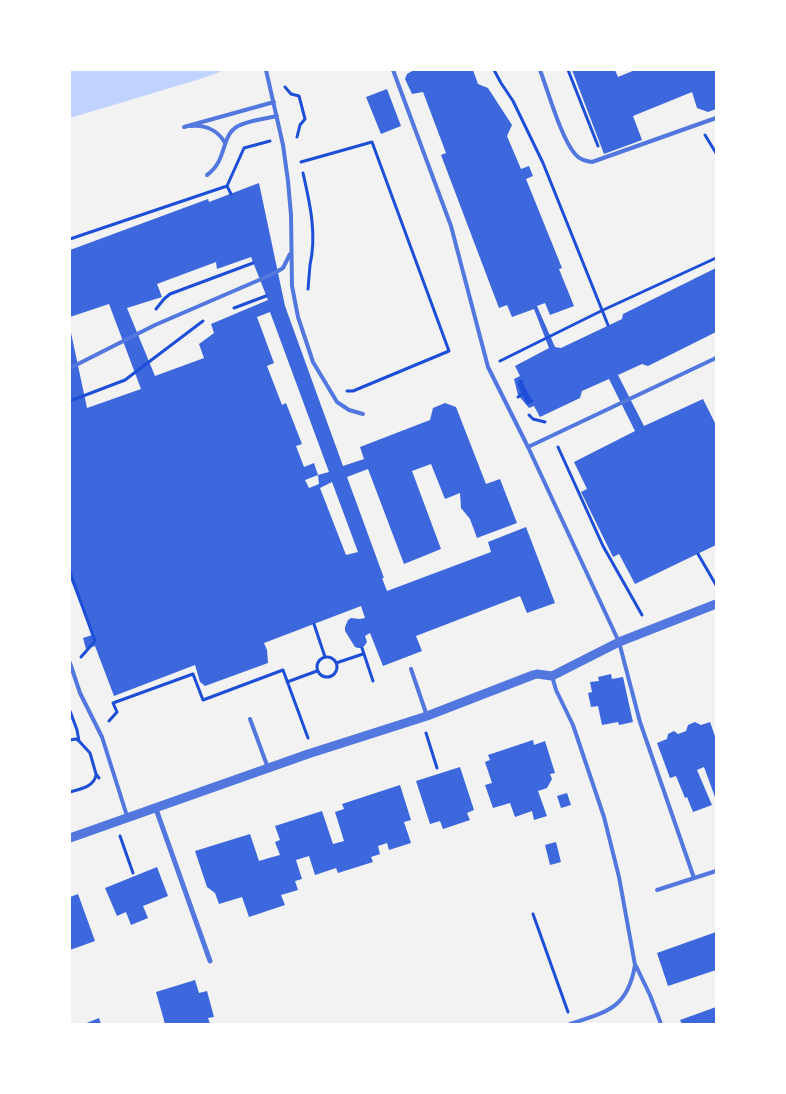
<!DOCTYPE html>
<html>
<head>
<meta charset="utf-8">
<style>
	body { margin:0 }
	#map { position:relative; width:786px; height:1094px; overflow:hidden; background:#f2f2f2; font-family:"Fira Sans",sans-serif }
	canvas { display:block }
	.frame { position:absolute; inset:0; border:71px solid #fff; pointer-events:none }
</style>
</head>
<body>
<div id="map">
<canvas width="786" height="1094"></canvas>
<div class="frame"></div>
</div>
<script>
const context = document.querySelector('canvas').getContext('2d');
context.lineJoin = 'round';
function fillPath(path, color) { context.fillStyle = color; context.fill(path, 'evenodd'); }
function stroke(path, color, width, dash) { context.strokeStyle = color; context.lineWidth = width; context.lineCap = dash ? 'butt' : 'round'; context.setLineDash(dash || []); context.stroke(path); }
fillPath(new Path2D(`
	M70,70H225L200,79L70,118Z`), '#bfd3fe');
fillPath(new Path2D(`
	M414,70H473L478,84L488,88L512,125L507,136L521,169L529,166L533,176L526,179L562,268L559,269L574,306L550,315L545,303L537,306L555,347L561,348L622,319L623,314L716,268V332L648,366L642,364L618,375L644,426L703,399L716,425V545L635,584L619,554L613,557L581,492L587,489L574,462L635,431L609,379L582,391L580,398L540,417L534,406L529,408L518,395L514,379L520,376L515,366L549,348L534,309L512,317L507,305L499,308L441,155L446,153L423,92L412,94L405,79L407,74Z
	M572,70H615L618,77L635,70H716V109L708,112L697,108L692,92L633,116L642,140L604,154Z
	M387,89L401,126L381,134L366,97Z
	M259,183L285,306L343,466L364,459L360,447L430,420L433,408L445,403L456,407L486,484L500,479L517,523L477,538L470,519L461,508L460,493L445,499L431,464L412,471L441,549L404,564L368,469L347,477L384,578H382L387,591L491,552L488,542L526,527L555,603L527,613L520,596L416,636L422,651L383,666L370,633L365,636L367,642L365,645L362,648H358L355,647L345,631V627L348,620L351,618L360,619L365,618L361,606L264,643L267,650L268,663L205,686L200,682L195,665L114,696L95,646L86,649L83,638L92,635L70,578V328L87,408L141,389L109,304L70,317V250L208,199L209,202ZM251,257L268,300L211,324L214,333L199,344L204,358L155,376L127,308L162,297L157,284L216,262L217,269ZM270,312L329,472L318,475L319,484L309,488L305,480L318,475L314,463L304,467L296,446L302,444L286,403L282,405L267,366L274,363L257,317ZM332,482L358,552L346,555L320,488Z
	M611,674L612,679L623,677L633,722L619,725L618,722L602,725L598,706L591,707L588,693L592,692L590,682L599,681L598,677Z
	M695,722L701,725L710,722L716,739V800L704,767L697,770L712,805L693,812L687,797L685,798L676,776L670,778L657,743L667,739L668,734L674,731L678,734L686,731L688,725Z
	M533,740L534,745L545,741L555,773L550,774L552,779L547,788L538,791L547,816L534,820L532,811L515,817L510,803L493,808L485,785L492,783L485,762L490,760L488,755Z
	M460,767L474,810L467,813L470,820L443,829L440,821L430,824L416,781Z
	M400,785L411,820L404,822L411,843L389,850L387,843L378,846L380,854L371,857L373,862L338,873L336,868L315,875L309,856L296,860L302,879L295,881L298,890L281,895L285,905L249,917L242,897L219,904L215,893L207,887L195,851L250,834L259,861L269,858L280,855L275,842L280,840L275,826L322,811L333,844L344,841L335,812L344,809L342,804Z
	M567,793L571,805L561,808L557,796Z
	M556,842L561,862L550,865L545,845Z
	M157,867L168,896L143,906L148,918L131,925L126,912L117,916L105,888Z
	M78,894L95,941L70,950V897Z
	M716,932V970L668,986L657,953Z
	M195,980L199,993L207,991L214,1017L208,1018L210,1024H165L156,992Z
	M716,1007V1024H682L680,1020Z
	M99,1018L101,1024H84Z`), '#3d67dc');
stroke(new Path2D(`
	M494,70L501,83L513,101L543,163L608,325
	M568,70L598,146
	M285,87L291,94L299,96L305,119L300,125L297,137
	M705,135L716,153
	M301,162L372,142L449,351L353,391H347
	M303,173C310,204 317,234 310,265
	M231,194L227,186L244,148L270,141
	M70,239L227,186
	M308,289L310,265
	M234,308L266,296
	M156,309L164,299L170,294L253,263
	M500,361L601,311L716,258
	M522,381H520L530,400
	M519,384L528,403L532,401
	M518,397L526,392
	M70,401L125,380L203,321
	M529,415L533,419L545,422
	M558,447L603,546L642,615
	M698,554L716,585
	M70,572L95,641L81,657
	M314,624L325,657
	M362,648L373,681
	M317 667a10 10 0 1 1 20 0a10 10 0 1 1-20 0Z
	M336,663L363,654
	M287,682L317,671
	M70,711L77,730L79,741L90,753L96,774L99,778
	M109,721L117,712L113,703L193,674L203,700L283,670L308,738
	M426,733L437,768
	M70,740L76,739L79,741
	M70,792C80,789 94,787 96,775
	M120,836L133,873
	M533,914L568,1012`), '#1d4ed8', 3);
stroke(new Path2D(`
	M266,70L283,145L288,181L291,215L292,286L298,317L313,362L337,402L349,410L363,414
	M393,70L451,226L488,367L528,447
	M540,70C548,91 561,138 575,154C580,160 586,161 592,162L716,118
	M191,126C205,125 218,130 225,143
	M184,127L274,102
	M207,175C228,160 220,136 238,126C249,120 265,119 277,116
	M70,368L155,325L273,274L283,268L290,254
	M70,663L80,693L102,737L127,816
	M411,669L427,716
	M552,676L556,690L573,725L604,817L619,877L635,965C628,1008 607,1012 570,1024
	M250,719L268,768
	M694,878L640,722L619,642L528,447L716,358
	M657,890L716,871
	M636,966L650,995L661,1024`), '#5277de', 4);
stroke(new Path2D(`
	M156,809L210,961`), '#5277de', 5);
stroke(new Path2D(`
	M70,838L308,754L427,716L533,675L537,674L552,676L619,642L716,604`), '#5277de', 9);
</script>
</body>
</html>
